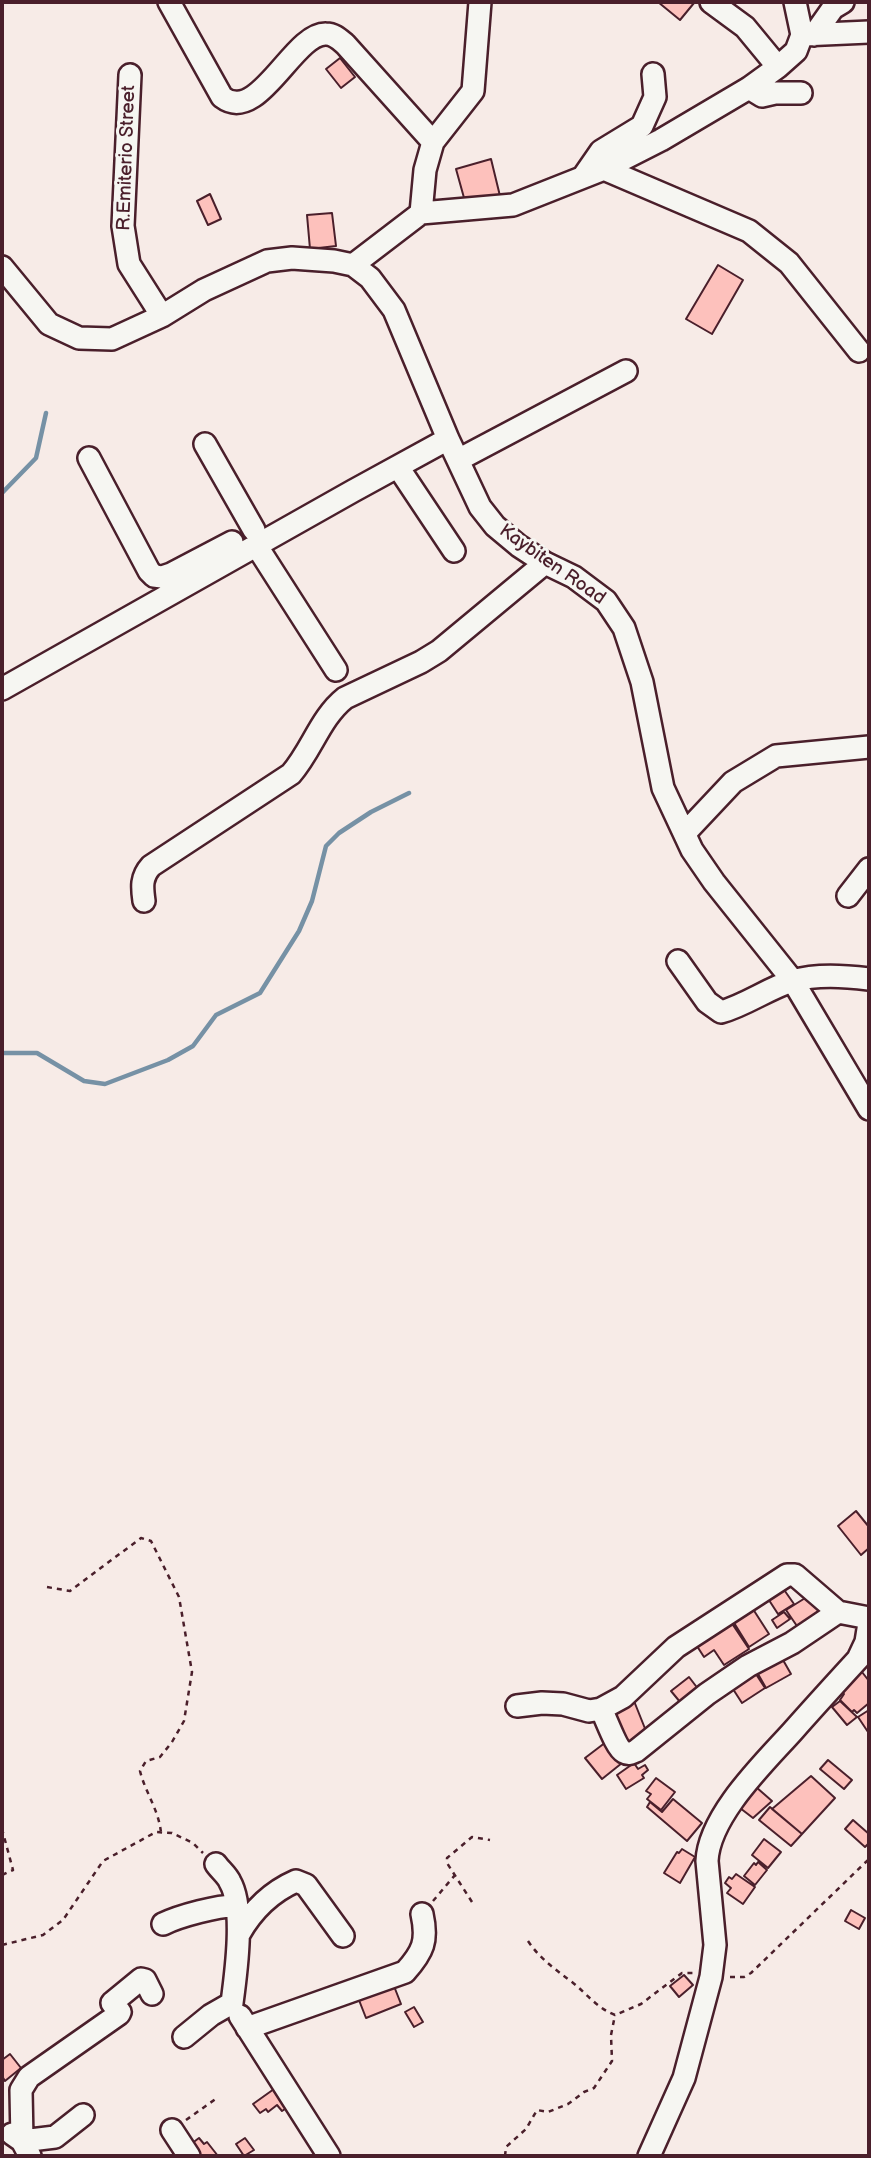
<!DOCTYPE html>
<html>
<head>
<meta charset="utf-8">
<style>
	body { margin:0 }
	#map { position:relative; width:871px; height:2158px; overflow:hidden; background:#f7ebe7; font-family:"Balsamiq Sans",sans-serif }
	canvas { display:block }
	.frame { position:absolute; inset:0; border:4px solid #4a1f2b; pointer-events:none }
</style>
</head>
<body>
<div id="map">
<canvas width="871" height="2158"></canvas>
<div class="frame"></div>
</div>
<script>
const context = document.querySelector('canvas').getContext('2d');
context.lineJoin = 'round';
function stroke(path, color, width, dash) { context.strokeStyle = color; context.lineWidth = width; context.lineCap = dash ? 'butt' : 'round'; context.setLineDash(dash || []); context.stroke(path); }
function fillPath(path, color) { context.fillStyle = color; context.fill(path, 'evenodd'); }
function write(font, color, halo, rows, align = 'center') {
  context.font = font + ' "Balsamiq Sans",sans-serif'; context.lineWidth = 6; context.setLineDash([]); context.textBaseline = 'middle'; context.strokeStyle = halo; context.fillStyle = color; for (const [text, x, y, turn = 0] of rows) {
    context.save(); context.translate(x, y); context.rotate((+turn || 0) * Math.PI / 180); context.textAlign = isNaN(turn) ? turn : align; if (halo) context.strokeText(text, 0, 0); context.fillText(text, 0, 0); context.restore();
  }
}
stroke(new Path2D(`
	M2,493L36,458L46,413
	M2,1053H37L84,1081L105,1084L168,1060L193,1046L216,1015L260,993L299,931L312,901L326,846L339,833L371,812L409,793`), '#7691a5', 4.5);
const building = new Path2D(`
	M658,2H692L694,3L680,20Z
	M340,58L355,77L341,88L326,69Z
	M491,159L500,196L466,205L456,169Z
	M210,194L221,219L208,225L197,201Z
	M332,213L336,246L310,249L307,215Z
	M718,265L743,280L712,334L686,319Z
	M856,1511L869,1527V1548L861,1555L838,1526Z
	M780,1584L794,1604L778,1614L765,1594Z
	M810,1595L823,1614L799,1629L786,1610Z
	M751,1606L769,1634L749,1647L731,1618Z
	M784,1612L790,1619L777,1628L772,1620Z
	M727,1616L749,1649L724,1665L714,1650L704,1657L695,1643Z
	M779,1653L791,1674L766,1688L754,1667Z
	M754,1671L765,1688L742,1703L731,1686Z
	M862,1672L869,1681V1703L857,1713L854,1710L852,1712L840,1700L844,1694L840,1689Z
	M689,1677L702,1694L685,1708L671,1691Z
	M634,1701L648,1736L626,1751L611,1718Z
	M840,1701L857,1717L847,1725L832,1707Z
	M869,1710V1731L868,1732L858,1717Z
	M606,1742L622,1763L602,1779L585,1758Z
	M828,1760L852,1780L844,1789L820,1769Z
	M634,1763L638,1769L645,1765L648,1770L642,1775L644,1778L626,1789L617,1775Z
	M811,1776L835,1798L802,1834L772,1809Z
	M656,1778L675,1792L661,1810L647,1799L651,1794L646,1791Z
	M756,1787L772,1801L753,1818L740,1808Z
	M673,1799L702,1823L687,1841L647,1807L650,1802L662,1812Z
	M770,1807L802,1834L791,1846L759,1820Z
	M853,1820L869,1834V1843L865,1847L845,1829Z
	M764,1839L781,1852L768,1868L752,1855Z
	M682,1849L695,1857L680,1883L664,1873L677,1852L679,1853Z
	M758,1862L767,1870L755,1885L744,1876L754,1863L756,1865Z
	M736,1874L755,1887L743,1904L727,1893L731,1888L725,1883L729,1877L732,1879Z
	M851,1910L865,1918L859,1929L845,1921Z
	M684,1975L693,1985L679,1997L670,1986Z
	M392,1981L401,2004L366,2018L357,1995Z
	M414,2007L423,2022L414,2027L405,2012Z
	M10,2054L21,2068L5,2081L2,2076V2060Z
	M274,2089L288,2107L282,2111L277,2105L268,2112L266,2109L260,2113L253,2104Z
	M199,2138L204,2144L207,2142L218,2156H200L191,2144Z
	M245,2138L254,2150L244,2156L236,2144Z`);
fillPath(building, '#fdc1bc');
stroke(building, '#4a1f2b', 2);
const minor = new Path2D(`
	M169,2L222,97C259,125 293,33 326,34C334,34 339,39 345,44L433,142
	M711,2L745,27L778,67
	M802,35L869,32
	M814,35L833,8L843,2
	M130,75L123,226L129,264L162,316
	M749,88L762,96L775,93H801
	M604,169L749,231L789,263L859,351
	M583,177L601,151L642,126L655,97L653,74
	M421,213L425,170L433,142L473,91L480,2
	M353,265L421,213L513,205L604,169L661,140L749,88L778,67L796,51L802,35L795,2
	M2,267L49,324L79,338L112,339L162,316L204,290L267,261L292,258L334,261L353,265L370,278L394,310L448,439L480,507L495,526L519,546L545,563L574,577L606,601L624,628L642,682L663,788L692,850L714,882L793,981L869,1109
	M205,444L254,530
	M89,458L149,571L154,576L162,577L171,574L232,542
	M458,460L626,371
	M398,467L454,551
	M256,545L336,670
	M2,689L353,491L448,439
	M685,833L733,782L776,756L869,747
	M848,896L869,869
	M144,901C142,887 141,877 151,866L291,774C312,750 320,718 345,698L421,662L439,651L545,563
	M678,961L707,1002L721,1012C746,1005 767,989 792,981C817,974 844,976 869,979
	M517,1706L542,1703L563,1704L589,1711L601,1709L623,1697L676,1647L787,1575H795L838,1612L869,1618
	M601,1709C606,1718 616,1748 624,1752C629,1755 631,1753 636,1751L707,1694L748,1666L792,1643L838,1612
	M163,1924C179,1916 220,1905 236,1906
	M239,1934C252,1911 271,1892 296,1881L306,1885L343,1936
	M240,2016L329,2156
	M247,2028L405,1972C423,1952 428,1941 422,1914
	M184,2037L211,2015L232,2003C236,1973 245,1908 230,1882C227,1875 220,1870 216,1864
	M172,2130L189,2156
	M12,2134L22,2141L55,2137L83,2115
	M30,2156L22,2141L21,2090L29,2077L119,2014L120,2012L112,2003L113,2002L141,1979L145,1980L152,1994
	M649,2156L684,2078L711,1977L715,1945L707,1861C709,1816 763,1764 792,1732C814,1707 836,1683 858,1659L866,1642L869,1623`);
stroke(minor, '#4a1f2b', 26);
stroke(new Path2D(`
	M47,1587L70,1591L141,1538L151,1541L179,1597L192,1672L184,1721L172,1742L160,1757L146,1761L140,1771C145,1792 159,1810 161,1833
	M2,1875L13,1870L2,1829
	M433,1901L455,1875
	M472,1902L447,1863V1858L472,1837L490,1840
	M528,1941C540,1959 555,1969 572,1982C587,1994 597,2008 615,2015L641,2004L682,1973H693
	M2,1945L43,1935L63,1920L103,1861L156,1832L172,1833L193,1843L203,1853
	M730,1977H744L751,1973L869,1859
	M186,2120L217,2098
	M505,2156L506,2147L526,2129L537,2110L548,2112L568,2104L584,2092L594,2088L612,2061L611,2035L615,2015`), '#4a1f2b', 2.5, [5, 5]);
stroke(minor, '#f6f6f2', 21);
write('19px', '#4a1f2b', '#f6f6f2', [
	["R.Emiterio Street",127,158,-88],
	["Kaybiten Road",552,565,35]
]);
</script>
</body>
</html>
